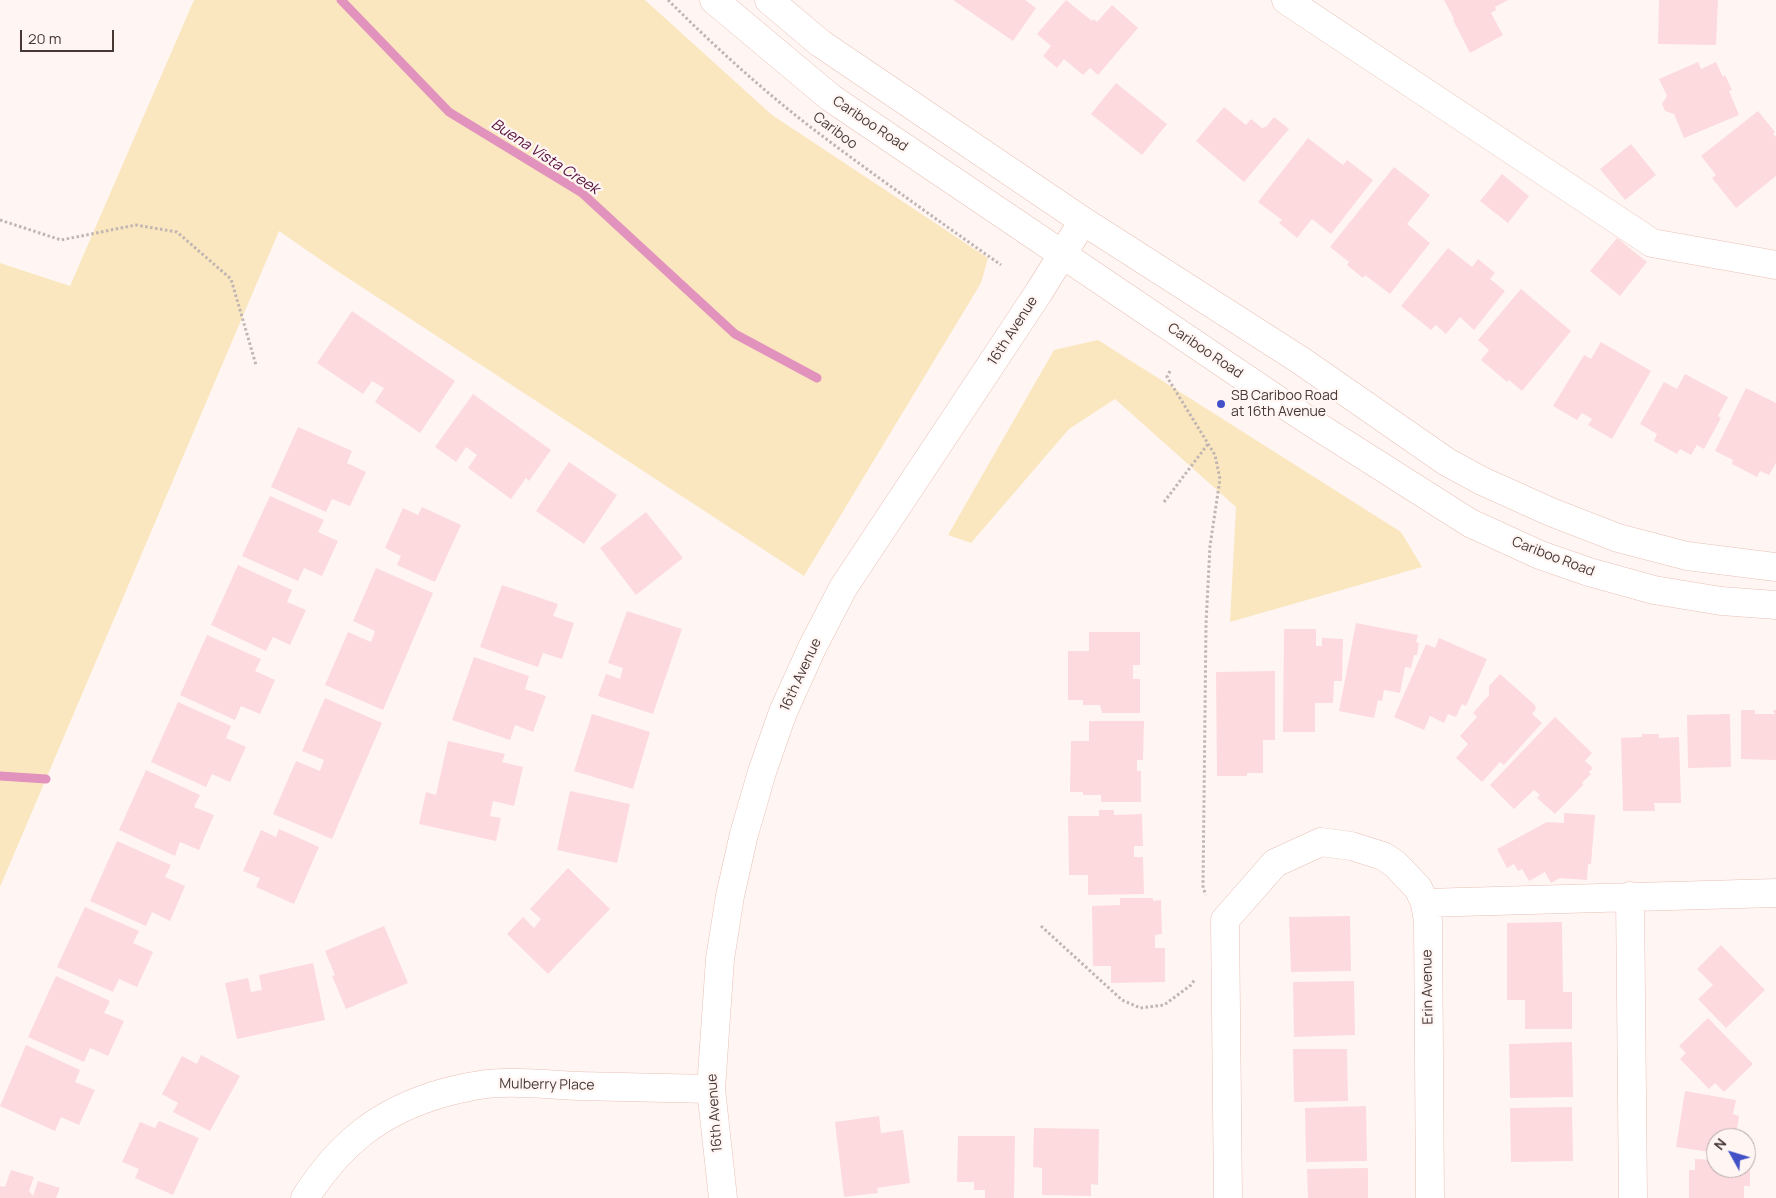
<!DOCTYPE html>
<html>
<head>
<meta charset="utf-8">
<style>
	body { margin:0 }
	#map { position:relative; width:1776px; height:1198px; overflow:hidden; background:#fff6f4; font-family:Manrope,sans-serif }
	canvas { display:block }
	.north { position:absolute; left:1706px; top:1128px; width:50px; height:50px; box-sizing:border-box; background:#fff6f4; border:1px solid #b6aaa7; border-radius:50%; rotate:309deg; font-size:14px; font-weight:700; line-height:20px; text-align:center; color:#483833 }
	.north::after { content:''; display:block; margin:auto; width:18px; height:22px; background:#4252c6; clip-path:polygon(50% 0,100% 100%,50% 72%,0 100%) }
	.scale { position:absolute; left:20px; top:30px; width:94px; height:22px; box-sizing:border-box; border:2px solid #483833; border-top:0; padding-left:6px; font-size:15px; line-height:18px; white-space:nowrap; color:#483833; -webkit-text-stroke:4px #fff6f4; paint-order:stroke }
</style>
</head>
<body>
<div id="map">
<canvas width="1776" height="1198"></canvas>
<div class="north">N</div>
<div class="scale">20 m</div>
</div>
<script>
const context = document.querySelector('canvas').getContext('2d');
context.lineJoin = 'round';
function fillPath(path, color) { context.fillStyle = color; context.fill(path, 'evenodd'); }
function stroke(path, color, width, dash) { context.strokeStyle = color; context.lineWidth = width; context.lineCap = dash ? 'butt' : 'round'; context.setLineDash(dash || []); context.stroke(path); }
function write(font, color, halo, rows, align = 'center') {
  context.font = font + ' Manrope,sans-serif'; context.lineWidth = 4.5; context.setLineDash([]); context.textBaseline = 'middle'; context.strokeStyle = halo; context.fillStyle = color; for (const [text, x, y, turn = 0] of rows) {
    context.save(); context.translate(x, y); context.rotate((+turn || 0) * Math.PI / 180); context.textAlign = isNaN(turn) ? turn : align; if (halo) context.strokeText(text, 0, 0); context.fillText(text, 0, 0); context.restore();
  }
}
fillPath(new Path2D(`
	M194,0H645L772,115L988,258L981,283L804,576L331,267L279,231L0,887V263L70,286Z
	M1098,340L1401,532L1422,567L1230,622L1236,507L1115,399L1069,429L971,543L948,535L1054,350Z`), '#fae7bf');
stroke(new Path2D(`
	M341,0L449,112L582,193L735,334L817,378
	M0,776L46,779`), '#e192bd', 9);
fillPath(new Path2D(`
	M953,0H1025L1036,8L1013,41Z
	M1066,0L1092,21L1094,19L1097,22L1112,5L1138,28L1098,75L1090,68L1083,75L1064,59L1057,68L1043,56L1051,46L1037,34Z
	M1444,0H1508L1495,7L1496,10L1491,13L1503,35L1470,53L1453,20L1454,19Z
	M1659,0H1718L1716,45L1658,44Z
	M1698,62L1701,69L1716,62L1723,77L1725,75L1732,90L1729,91L1739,115L1684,138L1674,114L1665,111L1662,104L1667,96L1659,79Z
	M1116,83L1167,124L1142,155L1091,114Z
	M1224,107L1246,125L1251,119L1262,128L1267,126L1274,117L1289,129L1244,182L1196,141Z
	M1758,111L1775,132L1773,134L1776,137V176L1736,208L1712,178L1716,175L1701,156Z
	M1308,138L1343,165L1347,160L1373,180L1331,234L1312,219L1297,238L1279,223L1282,220L1258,202Z
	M1631,144L1656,175L1625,200L1600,169Z
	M1394,167L1430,195L1407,224L1430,243L1390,294L1365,275L1363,278L1347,265L1349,262L1330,247Z
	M1502,174L1529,196L1508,223L1480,201Z
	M1617,238L1647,262L1620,296L1590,271Z
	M1448,248L1472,267L1478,259L1495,273L1490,279L1505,291L1474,330L1460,317L1446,334L1436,325L1431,330L1401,306Z
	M1521,289L1571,331L1522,391L1509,380L1507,382L1481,360L1489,350L1478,340Z
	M352,311L455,381L420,433L375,402L384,388L372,381L363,394L317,363Z
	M1601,342L1651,371L1612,439L1588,425L1592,419L1582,413L1577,420L1553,406L1584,355L1591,359Z
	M1685,374L1728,397L1718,416L1721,418L1704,449L1697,445L1691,455L1680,449L1677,454L1654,441L1657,434L1640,424L1664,382L1677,389Z
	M1746,388L1776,403V463L1769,475L1760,471L1757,477L1732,464L1733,460L1715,451Z
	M473,394L551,450L529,481L526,478L511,499L468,468L477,455L466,447L456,462L435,447Z
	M298,427L352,451L347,463L366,472L350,506L332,499L326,512L271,487Z
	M569,462L617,495L584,544L536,511Z
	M270,496L324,520L318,532L338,541L322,576L304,568L298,581L242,556Z
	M422,507L461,525L435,582L397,565L401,556L385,548L403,508L418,515Z
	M646,512L683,558L636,595L600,548Z
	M238,565L292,590L287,602L306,610L290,645L273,637L266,651L211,625Z
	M376,568L433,593L383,710L325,685L348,632L371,642L375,631L353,621Z
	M502,585L558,604L553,616L574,623L562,659L543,653L538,667L480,647Z
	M627,611L682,629L653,714L598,696L606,674L620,679L623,668L608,663Z
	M1356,623L1418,635L1416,642L1419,643L1417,655H1414L1411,668L1405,667L1400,693L1384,690L1382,701L1378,700L1374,718L1339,711Z
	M1284,629H1316V646H1322V638L1343,639L1342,681H1334L1333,703H1315V732H1283Z
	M1089,632H1140V665H1133V679H1140V713H1102L1100,705H1083V700H1068V651H1089Z
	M207,635L261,659L255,671L275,680L260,714L241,706L235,720L180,695Z
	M1439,638L1487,659L1466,706L1462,704L1456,717L1448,714L1444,723L1430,716L1424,730L1394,717L1426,644L1435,648Z
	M474,657L529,676L525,689L546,696L533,732L515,725L510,740L452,720Z
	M1275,671V740H1263V773H1247V776H1217L1216,672Z
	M1500,674L1535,705L1536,709L1532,714L1542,723L1504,765L1500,762L1482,782L1456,758L1468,744L1460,736L1477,717L1473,713L1489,695V686Z
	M325,698L382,723L332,839L273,814L296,761L320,771L324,760L302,751Z
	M178,702L231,726L226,738L246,747L230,782L212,774L206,787L151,762Z
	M1741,710H1755V714H1775L1773,710H1776V760L1741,759Z
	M592,714L650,732L633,789L574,771Z
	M1730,714L1731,767L1688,768L1687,715Z
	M1555,717L1592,753L1585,761L1593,768L1589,772L1591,774L1582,783L1583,785L1555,814L1537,798L1540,795L1534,790L1514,809L1490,785Z
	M1089,721H1144L1143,760H1137V771H1141V802H1101V795H1083V792H1070L1071,741H1089Z
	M1642,734H1659V738L1679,737L1681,803H1654L1655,811H1623L1621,738L1642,737Z
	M448,741L505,754L502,762L523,767L514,806L493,801L490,816L501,818L496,841L419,824L426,792L436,795Z
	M146,770L200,795L194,807L214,815L199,850L180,842L175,856L119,830Z
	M570,791L630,804L617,863L557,850Z
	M1099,810H1114V815L1142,814L1143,846H1134V857H1143L1144,894L1088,895V875H1069L1068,816H1099Z
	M1564,813L1595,815L1591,864H1588L1587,880L1560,878L1551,883L1545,872L1529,881L1522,869L1518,871L1514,864L1507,868L1497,849L1547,822L1564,823Z
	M279,829L319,847L294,904L256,887L260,878L243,871L261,830L276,837Z
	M117,841L171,865L165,877L185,886L170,921L152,912L146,926L90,901Z
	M568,868L610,909L548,974L507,934L523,917L534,928L541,919L530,909Z
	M1120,898H1153V901L1161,900L1162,934L1155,935V948H1165V982L1111,983V966H1093L1092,906L1120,905Z
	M85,907L139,931L133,943L153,952L137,987L119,979L113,992L57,967Z
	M1350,916L1351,971L1291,972L1289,917Z
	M1562,922L1563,992H1572V1029H1525V1000H1507V923Z
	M384,926L408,983L346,1009L332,976L335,975L325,951Z
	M1721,945L1765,990L1726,1028L1698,999L1713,985L1697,969Z
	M313,963L325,1020L237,1039L225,983L248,978L251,992L262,990L259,975Z
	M56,976L110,1001L104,1013L124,1021L108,1056L90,1048L84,1062L28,1037Z
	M1354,981L1355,1035L1294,1037L1293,982Z
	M1708,1018L1753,1064L1724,1092L1715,1083L1709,1089L1680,1059L1686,1053L1679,1046Z
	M1572,1042L1573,1097L1510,1098L1509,1044Z
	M26,1045L80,1070L75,1082L95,1090L79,1125L61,1117L55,1131L0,1106Z
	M1293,1049H1347L1348,1101L1294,1102Z
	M201,1055L240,1076L210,1131L173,1112L178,1103L162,1094L182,1056L197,1064Z
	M1685,1091L1736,1100L1733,1114L1739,1116L1736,1135L1739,1138H1716V1153L1676,1147Z
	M1366,1106L1367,1161L1306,1162L1305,1108Z
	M1572,1107L1573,1161L1511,1162L1510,1108Z
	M879,1116L881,1133L903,1130L910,1183L877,1188L878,1193L844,1197L835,1122Z
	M159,1121L199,1138L173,1195L135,1178L139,1169L122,1162L140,1122L155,1128Z
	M1034,1128L1099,1129L1098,1185L1091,1184V1196L1042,1195V1168L1033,1167Z
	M958,1136H1015L1014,1198H985V1190H974V1182H957Z
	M1695,1159L1716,1160V1168H1746V1160H1750V1186H1744V1198H1689V1170H1695Z
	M1368,1168V1198H1308L1307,1169Z
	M11,1170L34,1177L29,1191L33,1196L38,1181L60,1188L56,1198H0V1186L5,1187Z`), '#fddadd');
const minor = new Path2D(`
	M714,0L831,98L1300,415L1470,523L1540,555L1589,572L1654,590L1721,601L1776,605
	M769,0L820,43L1083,221L1300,360L1447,462L1482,481L1551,512L1618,538L1687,556L1776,567
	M1286,0L1652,243L1776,265
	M1630,896L1633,1198
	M1425,903L1776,893
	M305,1198C340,1143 380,1111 443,1093C462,1088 482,1083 502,1083C527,1082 553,1085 578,1086C622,1087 666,1088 711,1089
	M723,1198L711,1089L720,959L730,896L744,834L762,772L783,712L812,648L843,588L1039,292L1083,221
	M1228,1198L1225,920L1275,863L1321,842L1351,846L1383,856L1395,864L1418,888L1425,903L1428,921L1430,1198`);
stroke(minor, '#e9c0b5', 29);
stroke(new Path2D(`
	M668,0C717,49 770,97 825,138C882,181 942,223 1001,265
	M0,220L61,240L136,225L177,232L231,279L256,365
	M1170,371L1167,377L1215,455L1220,479L1210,546L1206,624L1203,888L1206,895
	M1164,502L1208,444
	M1041,926L1122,1000L1140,1008L1164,1005L1191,985L1195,979`), '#c0b5b2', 3, [2.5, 2.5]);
stroke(minor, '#fff', 28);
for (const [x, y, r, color] of [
	[1221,404,5,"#4252c6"]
]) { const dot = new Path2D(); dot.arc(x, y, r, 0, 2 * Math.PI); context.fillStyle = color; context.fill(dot); stroke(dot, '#fff6f4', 2); }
write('14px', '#483833', '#fff6f4', [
	["Cariboo Road",870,124,34],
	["Cariboo",835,131,37],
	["16th Avenue",1013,331,-57],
	["Cariboo Road",1205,351,34],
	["Cariboo Road",1553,557,21],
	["16th Avenue",801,675,-65],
	["Erin Avenue",1428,987,-91],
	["Mulberry Place",547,1085,1],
	["16th Avenue",715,1113,-94]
]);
write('14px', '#483833', '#fff6f4', [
	["SB Cariboo Road",1231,396],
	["at 16th Avenue",1231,412]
], 'left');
write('italic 15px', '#56113c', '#fff6f4', [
	["Buena Vista Creek",545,157,33]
]);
</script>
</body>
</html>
